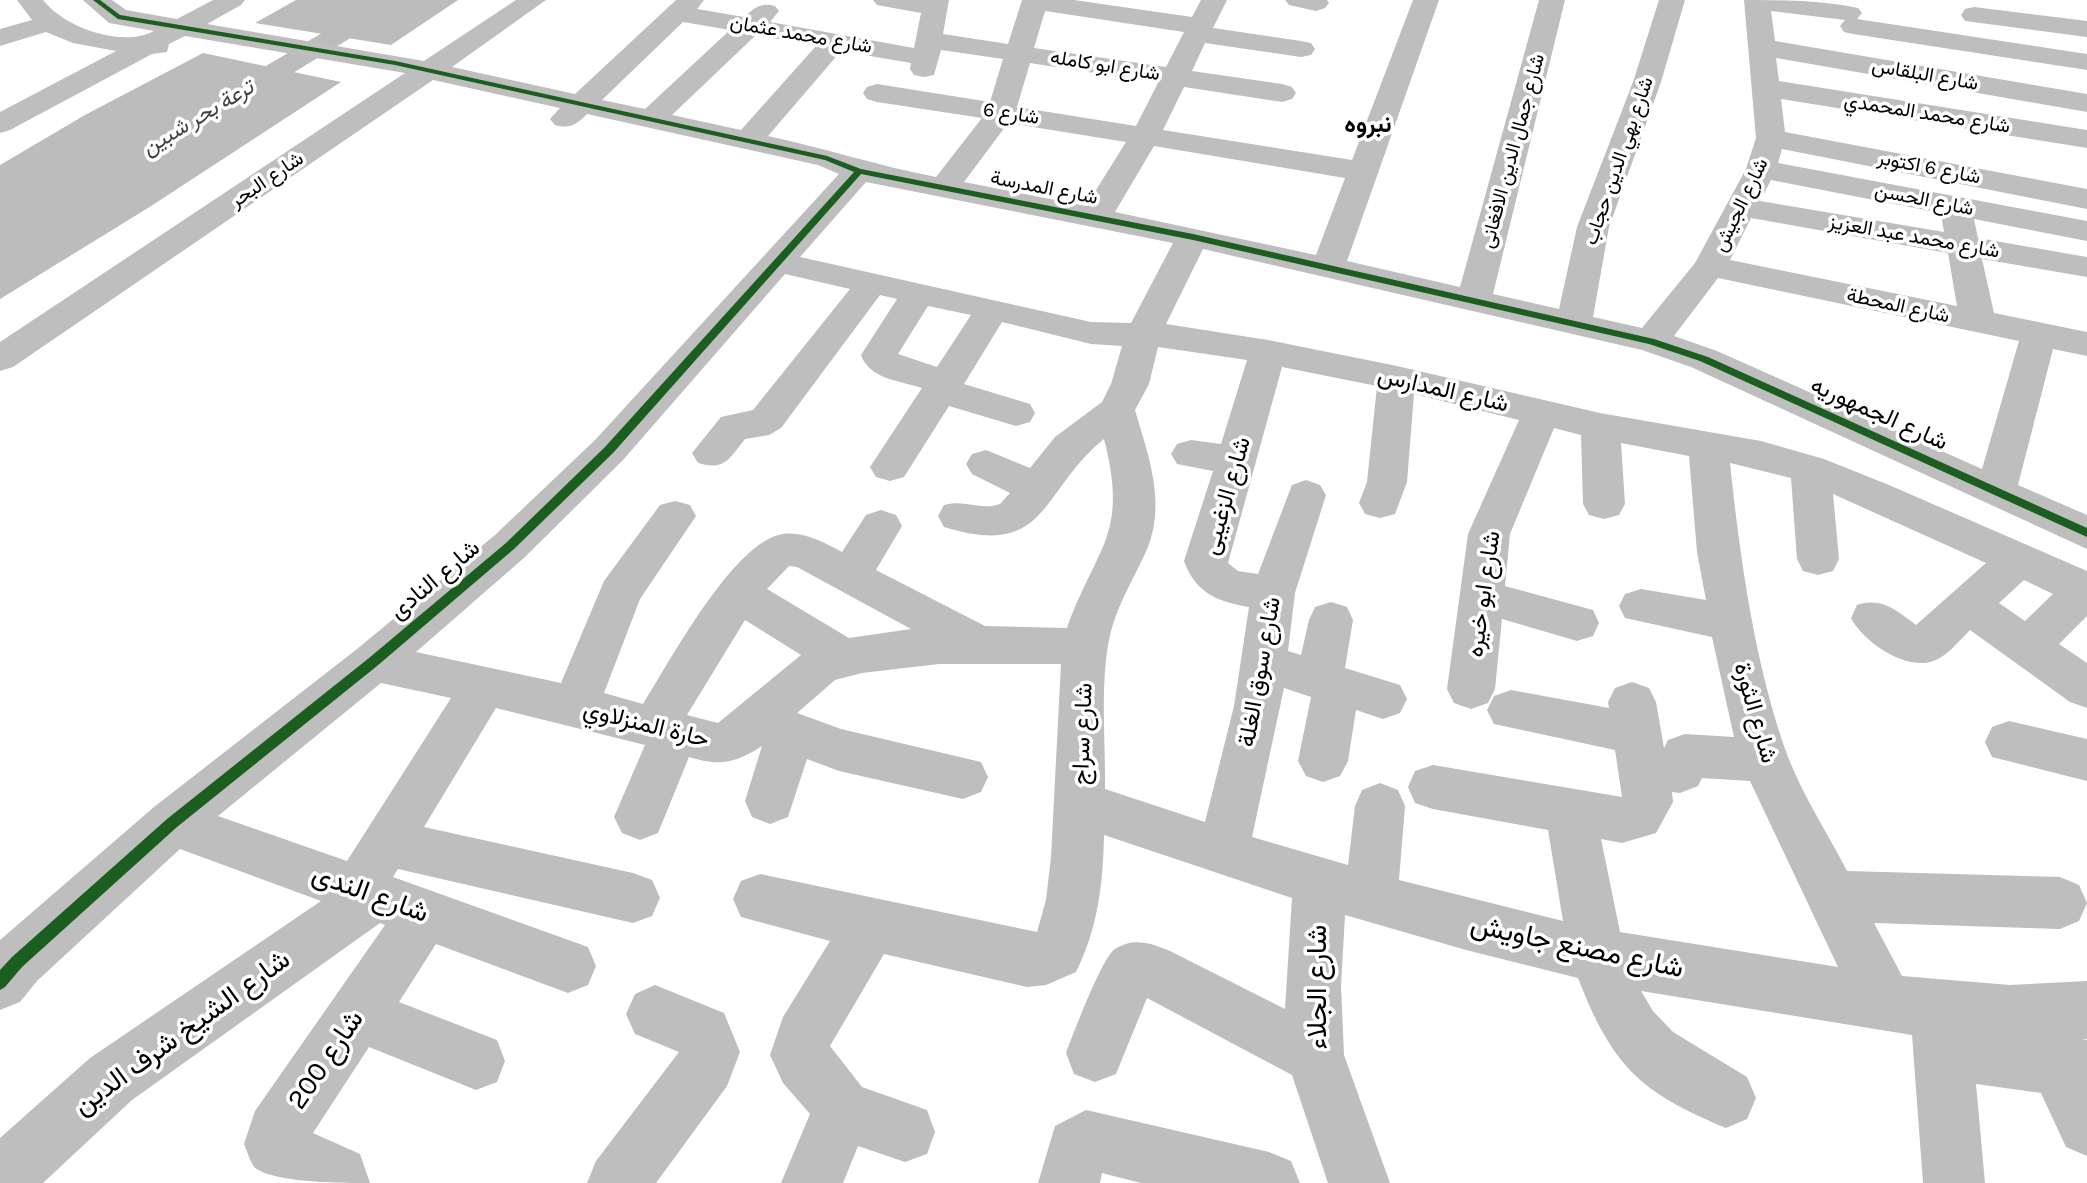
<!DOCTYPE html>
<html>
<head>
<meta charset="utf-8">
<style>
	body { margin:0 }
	canvas { display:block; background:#fff }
</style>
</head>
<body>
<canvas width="2087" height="1183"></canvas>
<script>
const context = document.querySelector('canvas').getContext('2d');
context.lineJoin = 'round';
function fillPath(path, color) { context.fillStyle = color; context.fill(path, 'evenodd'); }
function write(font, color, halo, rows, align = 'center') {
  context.font = font + ' Karla,Vazirmatn,sans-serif'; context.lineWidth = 7; context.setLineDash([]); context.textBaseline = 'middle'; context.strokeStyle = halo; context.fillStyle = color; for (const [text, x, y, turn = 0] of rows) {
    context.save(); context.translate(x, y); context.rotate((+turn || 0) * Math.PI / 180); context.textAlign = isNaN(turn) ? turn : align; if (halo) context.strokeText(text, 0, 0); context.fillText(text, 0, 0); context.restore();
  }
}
fillPath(new Path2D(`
	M296,0H458L391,45L255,23Z
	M203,53L341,82L148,208L0,299V165L85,115Z`), '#bcbcbc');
fillPath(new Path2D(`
	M378,0H409L405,5L240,105L230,108L220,105L216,99L220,93Z`), '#bcbcbc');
fillPath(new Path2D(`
	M17,0H43C65,28 122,48 154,31L109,23L83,0H112L126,10L177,19L213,0H245L241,5L207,24L424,61L516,0H546L452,67L575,94L676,0H704L697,9L744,17C755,8 760,2 775,6L779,11L770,22L914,48L921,13L877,5L873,0H949L943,34L1008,44L1022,0H1074L1192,17L1201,0H1227L1213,28L1301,41L1311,43L1315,49L1311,55L1301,57L1205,43L1192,71L1282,84L1292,87L1296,93L1292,99L1282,102L1184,87L1163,130L1352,160L1413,0H1439L1347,261L1460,287L1539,0H1565L1493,294L1559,309L1577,227L1633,82L1659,0H1685L1661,82L1609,227L1593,317L1642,328L1695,263L1746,169L1756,138L1744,0C1782,0 1821,0 1858,8L1862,13L1857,19L2087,54V70L1853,34L1844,32L1840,26L1845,20L1771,11L1775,41L2087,94V112L1776,58L1779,81L2087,130V148L1781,99L1785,132L2087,189V209L1782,149L1778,163L2087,221V241L1974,219L1978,238L2087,257V277L1982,259L1994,313L2087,332V356L2053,349L2018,485L2087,515V549L1691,367L1642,350L1203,249L1166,324L1268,340L1397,366L1600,413L1761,441L1824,459L1889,485L2087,571V616L2059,644L2087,663V708L2070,702L1970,630C1960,640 1949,654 1936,660C1908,673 1863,642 1851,618L1857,605C1882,597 1896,610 1916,625L1986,563L1833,494L1839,559L1833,571L1818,575L1803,571L1797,559L1791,478L1730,463C1740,558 1755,667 1788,757C1803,796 1828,834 1847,871L2060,877L2079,885L2087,903L2079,921L2060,929L1874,923L1902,976L2010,985L2087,981V1039H2082L2087,1040V1156L2066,1147L2041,1093L1976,1084L1985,1183H1923L1912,1035L1641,991L1653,1011L1673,1032L1747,1077L1756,1098L1747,1119L1726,1128C1639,1092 1612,1065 1578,978L1466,950L1345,915L1341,986L1344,1055L1390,1183H1328L1292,1075L1147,998L1116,1074L1095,1082L1074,1074L1066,1053C1073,1035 1102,957 1115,949C1134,937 1151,943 1170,951L1285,1009L1292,898L1104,835C1103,884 1098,928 1076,972L1046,985L1027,987L884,954L830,1046L862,1087L927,1110L935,1132L927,1154L905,1162L858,1146L843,1183H781L810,1114L783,1083L770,1055L783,1017L830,941L741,917L733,899L741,881L760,874L1037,932L1046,900L1051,857L1061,664H939L862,673L835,680L797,713L841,729L981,762L988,777L981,792L963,799L839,771L807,759L788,817L770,824L752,817L745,801L762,746C734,764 720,766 689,757L658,833L640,840L622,833L614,817L645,745L496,708L424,827L633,873L652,880L660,898L652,916L633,923L398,869L393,877L588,947L596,966L588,985L568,993L436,944L399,1002L497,1040L505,1061L497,1082L476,1090L369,1047L313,1133L360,1154L370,1183C343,1183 272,1183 254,1167C250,1161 247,1151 244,1144L255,1111L385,925L380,923L132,1100L43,1183H0V1138L90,1058L321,901L180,849L37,981L20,1002L0,1010V940L154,807L357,649L495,535L595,440L839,174L818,165L587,114C576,125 570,129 555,125L550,119L560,108L433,80L13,367L0,371V342L405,73L185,36L169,44L167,52L152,54L10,130L0,133V112L116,51L73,43L46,32L0,46V29L32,20ZM1045,11L1184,32L1166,67L1034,48ZM683,22L730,30L645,109L602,100ZM756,35L816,46L741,130L672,115ZM941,50L1003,59L990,102L877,84L867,87L863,93L867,99L877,102L982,118L936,177C879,166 824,148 768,136L841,51L911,63L910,69L914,75L924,77L934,75ZM1030,63L1158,83L1136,126L1017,107ZM1008,123L1126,142L1086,206L964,182ZM1154,146L1345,178L1316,255L1115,212ZM1771,180L1946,214L1942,220L1944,232L1760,201ZM866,182L1173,243L1131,323L1091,322L800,257ZM1751,218L1948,253L1957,306L1730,260ZM785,274L850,289L753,410L721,417L692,453L698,463C725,471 729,459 745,439L769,435L781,428L880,295L897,299L861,355C869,379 901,381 922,388L870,467L876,477L890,481L904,477L949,406L1016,426L1030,422L1035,413L1030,404L964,384L1002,322L1091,344L1122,346L1111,384L1102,402L1055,437L1030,468L986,450L972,454L966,464L972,474L1010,493L1000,504C981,511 965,499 944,505L938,516L944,527C1049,559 1038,493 1104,439C1129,536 1097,545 1067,628L985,626L876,570L902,526L896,515L881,510L866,515L842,552C825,543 804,531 783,534C734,541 670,661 643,704L604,693L640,599L696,516L690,505L675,501L660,505L604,581L561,683L416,652L525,557L623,460ZM1718,278L2019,341L1982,469L1717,351L1674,336ZM928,306L971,315L937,367L898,354ZM1158,347L1247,360L1221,444L1191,440L1177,444L1171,454L1177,464L1213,471L1184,561C1195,592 1217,602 1249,607L1234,706L1205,822L1105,789C1106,739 1099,680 1111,631C1119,601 1136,575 1148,547C1166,501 1148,455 1135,410L1149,384ZM1282,367L1377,386L1367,482L1359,503L1365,514L1380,518L1395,514L1407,482L1414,394L1519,420L1468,534L1447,689L1454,703L1471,709L1488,703L1495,689L1502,619L1577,641L1593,636L1599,623L1593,610L1505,586L1510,534L1554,428L1581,435L1583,504L1589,515L1604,519L1619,515L1625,504L1621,443L1689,456L1697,552L1706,600L1641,589L1625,594L1619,606L1625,618L1712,637L1734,737L1685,734L1668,740L1664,748L1656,702L1649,688L1632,682L1615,688L1608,702L1609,708L1511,690L1494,696L1487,710L1494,724L1615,750L1622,797L1433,765L1415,771L1408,787L1415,803L1433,809L1548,830L1563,921L1399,880L1405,806L1398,790L1380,783L1362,790L1355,806L1348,865L1252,837L1284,688L1311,697L1298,761L1306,776L1323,782L1340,776L1348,761L1356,710L1383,719L1400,713L1407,699L1400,685L1345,668L1353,620L1347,607L1331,602L1315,607L1309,620L1301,655L1288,651L1295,593L1326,495L1320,485L1306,480L1292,485L1258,574L1238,571L1228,563ZM789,566L797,567L911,629L849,638L767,589ZM2024,580L2053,594L2025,621L1999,603ZM745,620L801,655L718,723L687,715ZM381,683L451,698L347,861L218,816ZM1702,778L1750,781L1838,967L1620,932L1601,839L1622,843L1656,833L1673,802L1672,792L1680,793L1698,786Z
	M1285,0H1327L1329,3L1325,8L1316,11L1289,5Z
	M1974,7L2087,21V37L1965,21L1961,15L1965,9Z
	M2009,721L2087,739V781L1992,757L1985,742L1992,727Z
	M655,985L724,1013L740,1052L727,1086L656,1183H587L596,1161L679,1052L635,1034L626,1014L635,994Z
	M1086,1110L1269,1152L1291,1161L1300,1183H1141L1102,1173L1100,1183H1038L1055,1126Z`), '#bebebe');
fillPath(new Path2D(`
	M93,0H100L120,15L395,61L827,156L861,169L1193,234L1654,339L1708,357L2087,528V537L1700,361L1649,344L1193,240L861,174L613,453L514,549L377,666L177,827L22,967L5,987L0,990V970L12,957L167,819L369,658L506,543L605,447L854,172L825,160L395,65L118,19Z`), '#1b5e20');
write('20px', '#000', '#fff', [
	["شارع محمد عثمان",801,35,10],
	["شارع ابو كامله",1105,66,9],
	["شارع البلقاس",1925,75,10],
	["شارع 6",1011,114,9],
	["شارع محمد المحمدي",1927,114,9],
	["شارع جمال الدين الافغانى",1513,151,-75],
	["شارع بهي الدين حجاب",1619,161,-71],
	["شارع 6 اكتوبر",1929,168,11],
	["شارع البحر",267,180,-34],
	["شارع المدرسة",1044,188,11],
	["شارع الحسن",1924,200,11],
	["شارع الجيش",1741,205,-64],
	["شارع محمد عبد العزيز",1914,237,10],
	["شارع المحطة",1898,306,12]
]);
write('italic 22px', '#404040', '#fff', [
	["ترعة بحر شبين",198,118,-31]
]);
write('bold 24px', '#000', '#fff', [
	["نبروه",1368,125]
]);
write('24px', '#000', '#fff', [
	["شارع المدارس",1443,390,13],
	["شارع الجمهوريه",1879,414,24],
	["شارع الزغيبى",1227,496,-74],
	["شارع النادى",435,580,-40],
	["شارع ابو خيره",1484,594,-82],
	["شارع سوق الغلة",1260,672,-80],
	["شارع الثورة",1755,713,74],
	["حارة المنزلاوي",646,725,14],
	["شارع سراج",1083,734,-88]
]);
write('28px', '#000', '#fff', [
	["شارع الندى",370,894,20],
	["شارع مصنع جاويش",1577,947,12],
	["شارع الجلاء",1318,987,-90],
	["شارع الشيخ شرف الدين",182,1033,-36],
	["شارع 200",326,1060,-56]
]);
</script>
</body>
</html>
